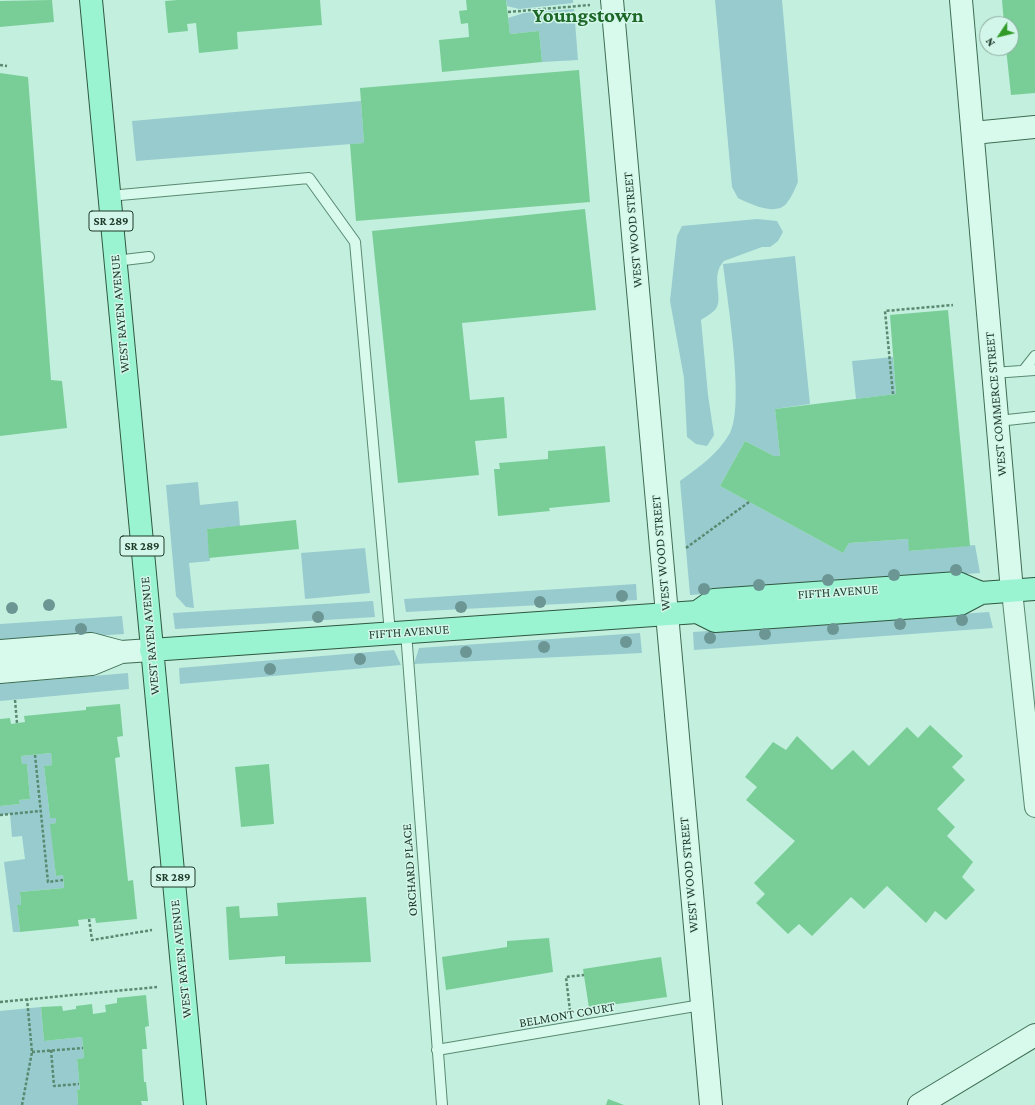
<!DOCTYPE html>
<html>
<head>
<meta charset="utf-8">
<style>
	body { margin:0 }
	#map { position:relative; width:1035px; height:1105px; overflow:hidden; background:#c3efdf; font-family:"Crimson Pro",serif }
	canvas { display:block }
	.north { position:absolute; left:979px; top:16px; width:40px; height:40px; box-sizing:border-box; background:#d3f6ea; border:1px solid #8bab9d; border-radius:50%; rotate:235deg; font-size:11px; font-weight:700; line-height:16px; text-align:center; color:#1e3a29 }
	.north::after { content:''; display:block; margin:auto; width:14px; height:18px; background:#309b28; clip-path:polygon(50% 0,100% 100%,50% 72%,0 100%) }
</style>
</head>
<body>
<div id="map">
<canvas width="1035" height="1105"></canvas>
<div class="north">N</div>
</div>
<script>
const context = document.querySelector('canvas').getContext('2d');
context.lineJoin = 'round';
function fillPath(path, color) { context.fillStyle = color; context.fill(path, 'evenodd'); }
function stroke(path, color, width, dash) { context.strokeStyle = color; context.lineWidth = width; context.lineCap = dash ? 'butt' : 'round'; context.setLineDash(dash || []); context.stroke(path); }
function write(font, color, halo, rows, align = 'center') {
  context.font = font + ' "Crimson Pro",serif'; context.lineWidth = 3; context.setLineDash([]); context.textBaseline = 'middle'; context.strokeStyle = halo; context.fillStyle = color; for (const [text, x, y, turn = 0] of rows) {
    context.save(); context.translate(x, y); context.rotate((+turn || 0) * Math.PI / 180); context.textAlign = isNaN(turn) ? turn : align; if (halo) context.strokeText(text, 0, 0); context.fillText(text, 0, 0); context.restore();
  }
}
fillPath(new Path2D(`
	M506,0H573V3L519,9L507,6Z
	M715,0H782L798,182C795,189 791,198 786,204C775,216 750,204 738,198L732,187Z
	M574,9L578,60L542,62L539,31L510,34L508,18L524,13Z
	M361,101L364,143L136,161L132,121Z
	M757,219L777,221L783,232L778,241L770,247H762L724,261C709,276 725,299 715,310C711,314 705,317 701,320L708,395L714,435L707,446L696,444L687,437L684,378L670,301L677,236L682,226Z
	M795,256L810,404L775,409L780,456H774L745,441L720,486L843,553L849,543L908,539L910,551L975,545L980,573L690,595L680,481C699,467 718,454 730,433C745,405 727,298 723,264Z
	M893,357L896,394L856,399L852,361Z
	M198,482L200,505L238,501L240,526L207,529L210,561L189,563L194,608L186,607L176,596L166,485Z
	M365,548L370,593L305,599L301,553Z
	M636,584L637,600L406,612L404,599Z
	M373,601L375,617L175,629L173,613Z
	M989,612L993,628L694,650L693,632Z
	M122,616L124,634L0,642V624Z
	M640,633L642,653L414,664L419,648Z
	M394,650L401,665L180,684L179,668Z
	M128,673L129,689L0,701V684Z
	M51,753L52,765L44,766L50,818H56V823L51,824L56,876L63,875L64,888L20,892L21,905H17L20,932H13L4,862L25,859L22,836L12,837L10,814L0,815V806L20,804L19,800L30,799L27,764H22L21,756Z
	M41,1007L44,1041L82,1037L84,1058L77,1059L80,1089L77,1090L78,1105H0V1011Z`), '#97cbce');
fillPath(new Path2D(`
	M52,0L54,22L0,27V1Z
	M178,0H320L322,25L237,32L238,49L199,53L196,23L187,24L188,31L168,33L165,1Z
	M466,0H506L510,34L539,31L542,62L442,72L439,40L469,37L468,23L461,24L459,11L467,10Z
	M1002,0H1035V93L1011,95L1006,48H1011V24H1004Z
	M579,70L590,202L356,221L350,144L364,143L360,88Z
	M0,73L28,77L51,380L62,381L67,428L0,436Z
	M585,209L596,310L462,323L470,400L504,397L507,438L475,441L479,475L398,483L372,231Z
	M948,310L970,546L909,551L908,539L849,543L843,553L720,486L745,441L774,456H780L775,409L896,394L890,315Z
	M605,446L610,502L549,508L550,511L498,516L494,469H500L499,463L548,459V451Z
	M296,520L299,549L209,558L207,529Z
	M120,704L123,736L117,737L120,757L115,758L128,881L133,880L137,919L96,923L95,918L78,920L79,926L20,932L17,905H21L20,892L64,888L63,875L56,876L50,824L56,823V818H50L44,766L52,765L51,753L21,756L22,764H27L30,799L19,800L20,804L0,806V719L10,718L11,724L25,722L24,716L86,710V707Z
	M930,725L963,756L952,767L965,780L937,809L955,827L947,836L973,862L962,877L975,890L946,920L935,911L926,923L887,886L864,909L851,897L812,936L799,924L788,934L756,903L765,894L754,883L795,841L746,800L757,787L745,777L773,742L786,750L797,736L832,770L853,750L869,766L907,727L918,738Z
	M269,764L274,824L241,827L235,767Z
	M366,897L371,962L285,964V956L229,960L226,907L239,906L240,918L278,916L277,903Z
	M549,938L553,972L446,990L442,957L507,947V941Z
	M661,957L667,997L589,1008L583,969Z
	M146,995L149,1026L145,1027L147,1049H142L144,1082H146L148,1101H141L142,1105H78L77,1090L80,1089L77,1059L84,1058L82,1037L44,1041L41,1007L62,1006L63,1011L76,1009V1006L92,1004L93,1014L106,1012L105,1005L117,1003V998Z
	M608,1099L624,1105H606Z`), '#78ce96');
const lane = new Path2D(`
	M109,196L309,178L355,242L390,633
	M115,261L149,257
	M1024,370L1035,356
	M993,373L1035,370
	M998,421L1035,417
	M406,632L442,1105
	M437,1050L701,1005`);
const street = new Path2D(`
	M1012,591L1035,807`);
const secondary = new Path2D(`
	M612,0L711,1105
	M961,0L1012,591
	M973,133L1035,127
	M0,651L91,644L121,652
	M0,672L92,664L121,652L151,650
	M919,1105L1035,1035`);
const primary = new Path2D(`
	M91,0L195,1105
	M697,612L715,621L960,604L981,593L1035,589
	M151,650L697,612L714,600L958,583L981,593`);
stroke(lane, '#598a70', 12);
stroke(street, '#598a70', 22);
stroke(secondary, '#3d6c51', 24);
stroke(primary, '#2e583f', 24);
stroke(new Path2D(`
	M508,12L590,5
	M0,65L7,66
	M893,394L885,311L953,305
	M686,548L749,502
	M15,700L17,723
	M35,755L48,882L63,880
	M0,815L41,811
	M89,919L92,940L152,930
	M0,1002L157,987
	M570,1011L566,977L584,975
	M51,1050L54,1086L79,1084
	M32,1052L83,1048
	M22,1105L32,1052L27,999`), '#598a70', 2.5, [3, 2]);
stroke(lane, '#d7faed', 10);
stroke(street, '#d7faed', 20);
stroke(secondary, '#d7faed', 22);
stroke(primary, '#9af3d1', 22);
context.fillStyle = '#6c9694';
for (const [x, y] of [
	[956,570],
	[894,575],
	[828,580],
	[759,585],
	[704,589],
	[622,596],
	[540,602],
	[49,605],
	[461,607],
	[12,608],
	[318,617],
	[962,620],
	[900,624],
	[81,629],
	[833,629],
	[765,634],
	[710,638],
	[626,642],
	[544,647],
	[466,652],
	[360,659],
	[270,669]
]) { context.beginPath(); context.arc(x, y, 6, 0, 2 * Math.PI); context.fill(); }
for (const [x, y, w] of [
	[111,221,44],
	[142,546,44],
	[173,877,44]
]) { const box = new Path2D(); box.roundRect(x - w / 2, y - 10, w, 20, 3); context.fillStyle = '#d3f6ea'; context.fill(box); stroke(box, '#1e3a29', 1); }
write('bold 12px', '#1e3a29', null, [
	["SR 289",111,221],
	["SR 289",142,546],
	["SR 289",173,877]
]);
write('13px', '#1e3a29', '#d3f6ea', [
	["WEST WOOD STREET",633,230,-95],
	["WEST RAYEN AVENUE",120,314,-95],
	["WEST COMMERCE STREET",996,404,-95],
	["WEST WOOD STREET",661,553,-95],
	["FIFTH AVENUE",838,592,-4],
	["FIFTH AVENUE",409,632,-4],
	["WEST RAYEN AVENUE",150,636,-95],
	["ORCHARD PLACE",410,870,-94],
	["WEST WOOD STREET",689,875,-95],
	["WEST RAYEN AVENUE",181,959,-96],
	["BELMONT COURT",567,1015,-10]
]);
write('bold 21px', '#1c6727', '#d3f6ea', [
	["Youngstown",588,16]
]);
</script>
</body>
</html>
